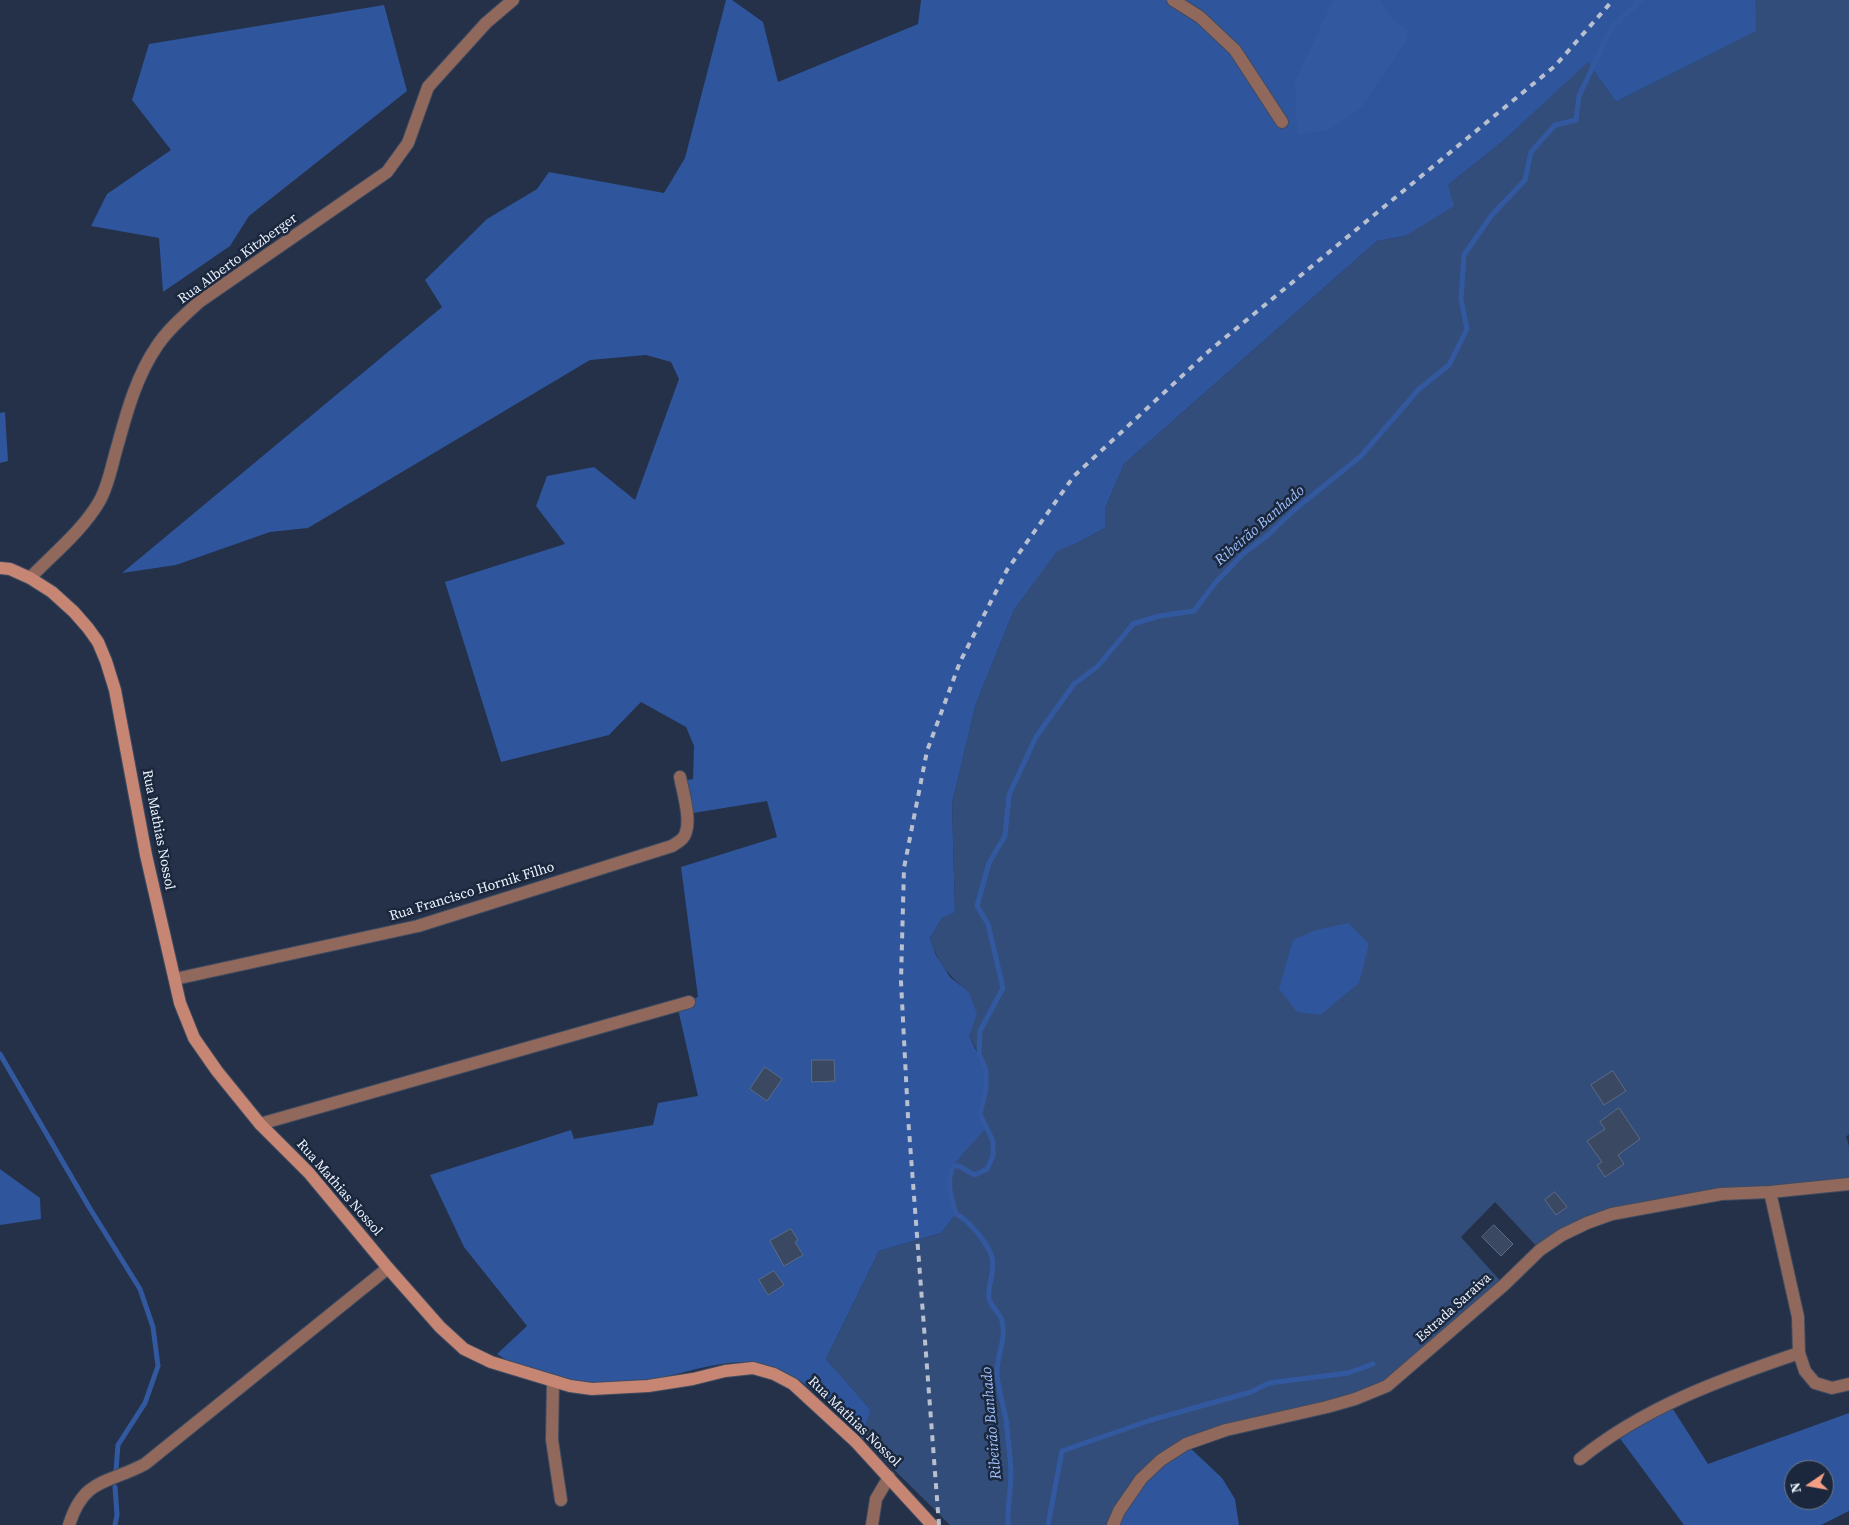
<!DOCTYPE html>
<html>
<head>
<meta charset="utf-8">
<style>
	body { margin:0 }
	#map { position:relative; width:1849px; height:1525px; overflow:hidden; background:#243148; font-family:"Source Serif 4",serif }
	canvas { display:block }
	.north { position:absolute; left:1784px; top:1460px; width:50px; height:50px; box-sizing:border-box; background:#1a273d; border:1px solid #6e788a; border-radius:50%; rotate:258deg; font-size:14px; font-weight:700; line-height:20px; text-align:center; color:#ebf2fe }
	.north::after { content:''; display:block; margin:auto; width:18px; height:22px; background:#f39f85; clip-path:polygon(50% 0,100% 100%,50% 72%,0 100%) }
</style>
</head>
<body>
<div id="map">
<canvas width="1849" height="1525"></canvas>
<div class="north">N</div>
</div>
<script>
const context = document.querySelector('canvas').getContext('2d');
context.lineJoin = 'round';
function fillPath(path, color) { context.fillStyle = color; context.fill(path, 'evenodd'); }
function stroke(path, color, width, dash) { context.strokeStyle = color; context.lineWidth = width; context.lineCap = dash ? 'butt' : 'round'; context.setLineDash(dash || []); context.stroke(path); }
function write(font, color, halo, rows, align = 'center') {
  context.font = font + ' "Source Serif 4",serif'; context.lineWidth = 5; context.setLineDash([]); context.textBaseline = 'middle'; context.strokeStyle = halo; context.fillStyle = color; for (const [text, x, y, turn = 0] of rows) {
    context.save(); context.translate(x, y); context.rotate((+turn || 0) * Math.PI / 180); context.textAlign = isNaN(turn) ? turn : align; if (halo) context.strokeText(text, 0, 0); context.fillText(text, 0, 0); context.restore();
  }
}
fillPath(new Path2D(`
	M1755,0H1849V1135L1846,1136L1849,1146V1184L1612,1214L1540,1250L1495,1202L1461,1237L1504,1285L1387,1386L1186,1444L1113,1525H950L861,1437L871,1410L826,1359L879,1251L941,1233L956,1214L950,1197V1174L980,1114L986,1089L979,1054L969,1036V992C948,975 939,965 930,938L942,918L955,911L952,803L976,704L1014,610L1057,550L1077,543L1105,528V509L1124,464L1377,241L1405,236L1448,185L1502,142L1588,61L1616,102L1755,31Z`), '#334d7a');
fillPath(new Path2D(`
	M726,0H732L763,22L778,82L918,24L921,0H1755L1756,31L1616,102L1588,62L1502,142L1448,185L1454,206L1405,236L1377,241L1124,464L1105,509V528L1077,543L1057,551L1014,610L976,704L952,803L955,912L942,918L930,938L936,955L950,977L969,992L977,1014L969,1036L986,1070V1089L980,1114L986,1128C957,1162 940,1167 956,1214L941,1233L879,1251L826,1359L871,1410L861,1437C835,1411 810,1381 775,1368C735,1352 688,1374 648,1380C611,1387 552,1381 517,1365C510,1362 503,1358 497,1354L527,1326L464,1247L430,1175L571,1130L574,1139L653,1125L658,1103L698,1096L677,1005L698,997L681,867L777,837L767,801L687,814L681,781L693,779L694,746L686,727L641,702L609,735L501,762L445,582L565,544L536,506L547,476L594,467L635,500L679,379L671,362L646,355L590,360L308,528L270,532L176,565L122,573L442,307L425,280L487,219L537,189L549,172L664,193L685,158Z
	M384,5L407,91L249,216L230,246L163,292L159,238L91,226L107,194L171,150L132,100L149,44Z
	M5,412L8,461L0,463V413Z
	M1348,923L1369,944L1359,983L1320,1015L1297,1012L1279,989L1293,940L1316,930Z
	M0,1169L40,1198L41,1219L0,1225Z
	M1669,1403L1708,1464L1849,1413V1511L1821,1525H1684L1616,1433ZM1794,1470H1824V1500H1794Z
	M1186,1444L1222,1478L1235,1499L1239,1525H1113L1141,1479Z`), '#2f559c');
fillPath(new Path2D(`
	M1333,0H1380L1391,18L1408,30L1406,42L1360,109L1327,131L1297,134L1295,81Z`), '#3259a0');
stroke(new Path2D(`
	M0,1054L89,1207L140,1289L153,1327L158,1366L145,1403L118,1445L116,1470
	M115,1487L117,1515L115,1525
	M1008,1525C1007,1507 1011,1490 1011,1472C1010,1454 1008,1436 1006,1419C1003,1404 998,1389 997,1374C996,1356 1007,1339 1002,1321C1001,1313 990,1307 989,1298C987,1284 996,1272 992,1257C988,1244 969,1220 956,1214C951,1198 946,1182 953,1166H959L975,1175L987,1169L993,1156V1141L980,1114L986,1089V1070L979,1054L980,1031L1003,988L988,924L977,906L989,863L1005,836L1009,795L1036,737L1074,684L1098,666L1133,624L1159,616L1194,611L1216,582L1243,554L1268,535L1293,511L1361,456L1419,389L1449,365L1467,329L1461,299L1464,255L1491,216L1525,180L1531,152L1555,125L1576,120L1579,96L1611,28L1641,0
	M1048,1525L1062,1451L1151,1420L1251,1392L1269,1383L1348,1373L1373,1364`), '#3259a0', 5);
const building = new Path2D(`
	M812,1060H834L835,1081L812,1082Z
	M765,1067L782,1079L767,1101L750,1089Z
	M1613,1071L1626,1091L1604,1105L1591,1085Z
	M1619,1108L1640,1139L1618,1155L1624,1164L1605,1177L1597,1165L1602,1162L1587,1141L1605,1129L1600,1122Z
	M1555,1192L1567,1207L1556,1215L1545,1200Z
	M1494,1225L1513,1244L1501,1256L1482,1237Z
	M791,1229L798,1240L795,1242L803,1255L784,1266L770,1241Z
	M774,1271L784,1285L768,1295L759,1280Z`);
fillPath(building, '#3a4961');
stroke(building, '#5c6b85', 1);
const street = new Path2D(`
	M1173,0L1200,17L1235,50L1282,122
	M30,578C53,554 82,531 99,502C109,485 112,463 118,444C127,411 137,375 157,346C168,329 185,315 199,302L387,172L408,143L428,87L486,23L513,0
	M175,979L418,926L672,846C675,844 679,842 682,839C694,827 683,793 680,777
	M260,1124L689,1002
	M1770,1192L1798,1317L1799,1353L1805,1371L1815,1383L1832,1388L1849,1384
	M553,1381L552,1440L561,1500
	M1580,1459C1644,1407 1722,1379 1799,1353
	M69,1525C84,1477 108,1484 145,1464L388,1268
	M872,1525L876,1499L889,1477
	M1113,1525L1119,1511L1141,1479L1161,1460L1186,1444L1226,1430L1327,1407L1355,1399L1387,1386L1504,1285L1540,1250L1562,1235L1587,1223L1612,1214L1721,1194L1770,1192L1849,1184`);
const secondary = new Path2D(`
	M0,568L10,569L30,578L52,592L74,612L88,628L98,642L106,661L115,690L146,855L180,1003L194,1038L217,1071L260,1124L309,1173L388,1268L440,1327L464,1349L491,1362L570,1386L592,1389L648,1386L693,1379L725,1371L753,1368L774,1374L793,1384L855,1441L932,1525`);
stroke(street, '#404c61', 14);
stroke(secondary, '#404c61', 14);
stroke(street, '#90685c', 12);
stroke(secondary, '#c68673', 12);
stroke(new Path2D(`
	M939,1525L908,1117L901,981L904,868L927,751L960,662L1007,570L1074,476L1209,351L1555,66L1613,0`), '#b8c0cf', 4, [6, 6]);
write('14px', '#ebf2fe', '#1a273d', [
	["Rua Alberto Kitzberger",238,259,-36],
	["Rua Mathias Nossol",158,830,79],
	["Rua Francisco Hornik Filho",472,892,-17],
	["Rua Mathias Nossol",339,1188,49],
	["Estrada Saraiva",1454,1308,-42],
	["Rua Mathias Nossol",854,1422,44]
]);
write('italic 15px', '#9fc1fc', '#1a273d', [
	["Ribeirão Banhado",1260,526,-41],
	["Ribeirão Banhado",992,1423,-95]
]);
</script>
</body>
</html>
